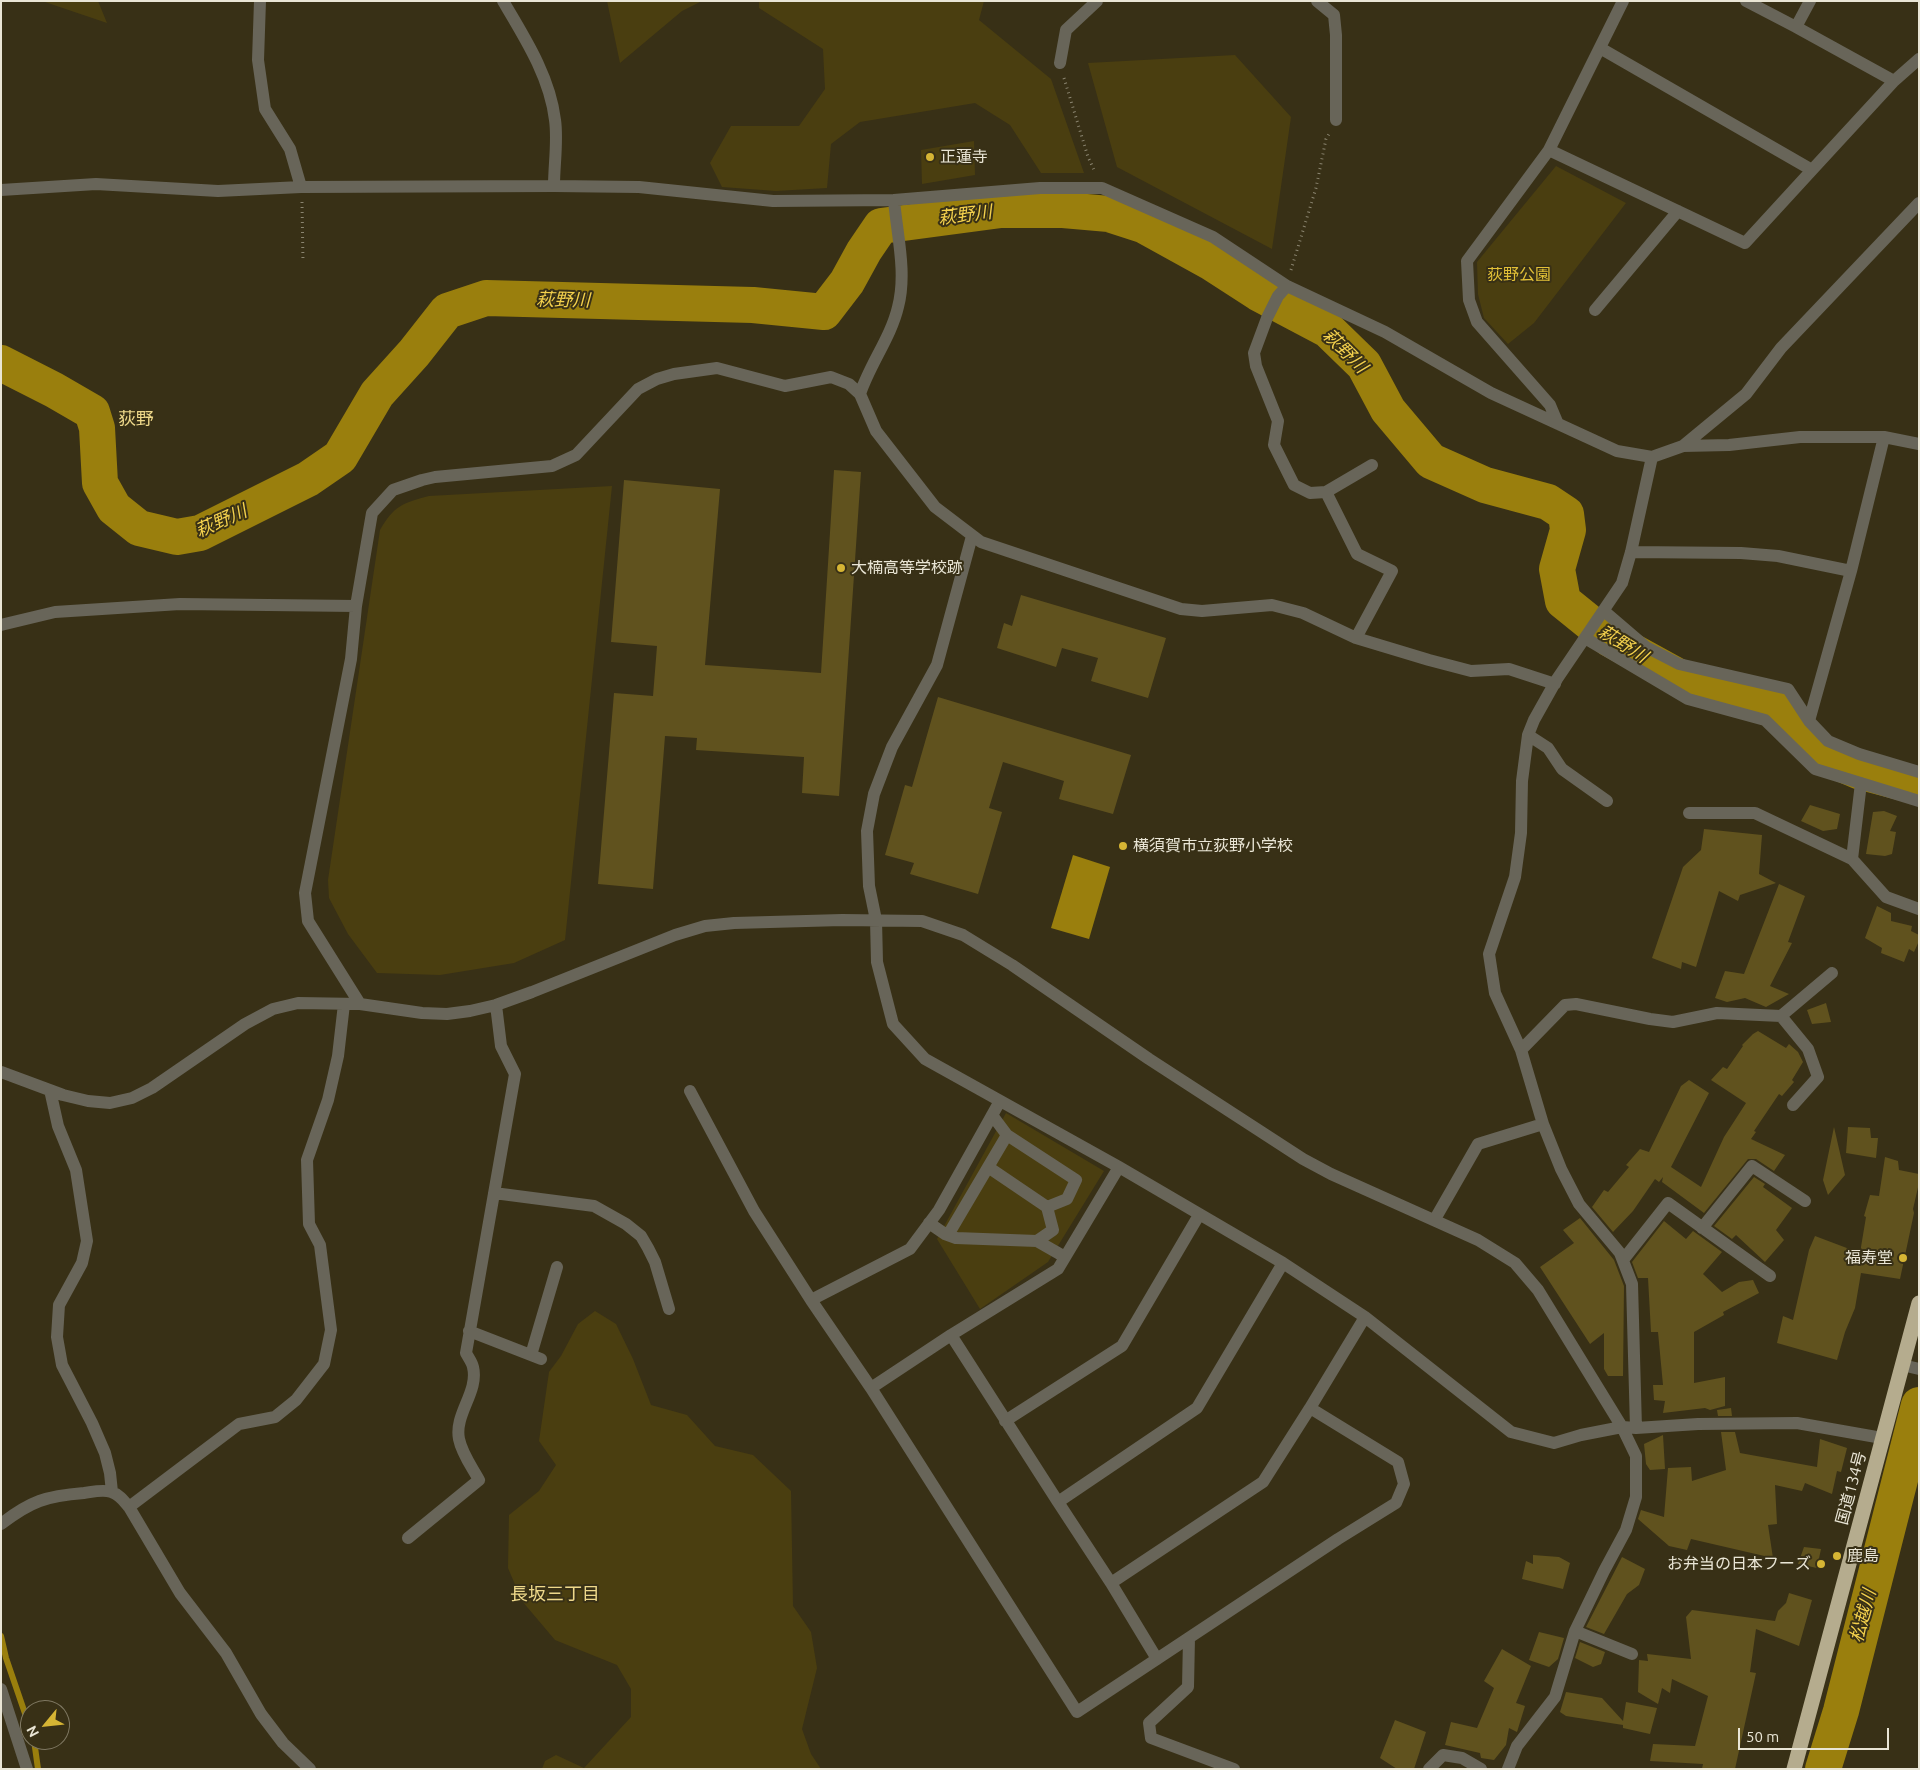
<!DOCTYPE html>
<html>
<head>
<meta charset="utf-8">
<style>
	body { margin:0 }
	#map { position:relative; width:1920px; height:1770px; overflow:hidden; background:#383016; font-family:Ubuntu,sans-serif }
	canvas { display:block }
	.frame { position:absolute; inset:0; border:2px solid #e9e5d5; pointer-events:none }
	.north { position:absolute; left:20px; top:1700px; width:50px; height:50px; box-sizing:border-box; background:#383016; border:1px solid #7f7862; border-radius:50%; rotate:242deg; font-size:14px; font-weight:700; line-height:20px; text-align:center; color:#e9e5d5 }
	.north::after { content:''; display:block; margin:auto; width:18px; height:22px; background:#d6b534; clip-path:polygon(50% 0,100% 100%,50% 72%,0 100%) }
	.scale { position:absolute; left:1738px; top:1728px; width:151px; height:22px; box-sizing:border-box; border:2px solid #e9e5d5; border-top:0; padding-left:6px; font-size:15px; line-height:18px; white-space:nowrap; color:#e9e5d5; -webkit-text-stroke:4px #383016; paint-order:stroke }
</style>
</head>
<body>
<div id="map">
<canvas width="1920" height="1770"></canvas>
<div class="frame"></div>
<div class="north">N</div>
<div class="scale">50 m</div>
</div>
<script>
const context = document.querySelector('canvas').getContext('2d');
context.lineJoin = 'round';
function fillPath(path, color) { context.fillStyle = color; context.fill(path, 'evenodd'); }
function stroke(path, color, width, dash) { context.strokeStyle = color; context.lineWidth = width; context.lineCap = dash ? 'butt' : 'round'; context.setLineDash(dash || []); context.stroke(path); }
function write(font, color, halo, rows, align = 'center') {
  context.font = font + ' Ubuntu,"Noto Sans JP",sans-serif'; context.lineWidth = 4; context.setLineDash([]); context.textBaseline = 'middle'; context.strokeStyle = halo; context.fillStyle = color; for (const [text, x, y, turn = 0] of rows) {
    context.save(); context.translate(x, y); context.rotate((+turn || 0) * Math.PI / 180); context.textAlign = isNaN(turn) ? turn : align; if (halo) context.strokeText(text, 0, 0); context.fillText(text, 0, 0); context.restore();
  }
}
fillPath(new Path2D(`
	M42,1H98L107,23Z
	M607,1H702L682,11L620,63Z
	M759,1H984L979,20L1051,79L1084,173H1041L1010,125L975,103L860,122L831,144L827,188L776,191L722,187L710,163L731,126H799L825,89L823,49L759,8Z
	M1235,55L1291,117L1272,249L1117,167L1088,63Z
	M974,141L975,175L922,184L921,150Z
	M1556,166L1626,203L1534,323L1508,344L1484,318L1478,294L1477,262Z
	M612,486L565,940L514,963L440,975L377,973L348,934L329,898L328,880L380,530C394,506 402,503 429,496Z
	M1006,1113L1104,1171L1048,1262L980,1309L937,1239Z
	M595,1311L616,1324L633,1359L651,1405L687,1415L715,1446L753,1455L791,1491L793,1606L811,1632L817,1668L802,1729L811,1754L821,1769H542L545,1761L556,1755L584,1768L631,1717V1689L617,1665L555,1640L522,1601L508,1568L509,1515L539,1491L556,1465L539,1441L549,1372L561,1356L578,1324Z`), '#4a3e10');
fillPath(new Path2D(`
	M1073,855L1110,867L1089,939L1051,928Z`), '#9a7f0d');
stroke(new Path2D(`
	M1,1636L6,1658L30,1728
	M34,1740L38,1769`), '#9a7f0d', 6);
stroke(new Path2D(`
	M1,363L54,390L92,412L97,428L100,483L114,508L139,528L177,537L200,533L308,479L340,457L377,394L414,353L447,311L486,298L753,305L824,312L847,282L864,251L881,226L1001,210H1063L1109,214L1143,225L1210,262L1258,293L1328,330L1364,365L1388,410L1431,461L1485,485L1548,502L1566,514L1568,530L1557,569L1563,601L1610,639L1690,683L1725,696L1755,701L1781,709L1818,754L1858,771L1919,787
	M1823,1769L1841,1711L1919,1405`), '#9a7f0d', 36);
fillPath(new Path2D(`
	M834,470L861,472L839,796L802,793L804,757L696,750L697,738L665,736L653,889L598,884L614,693L653,696L657,646L611,642L624,480L720,489L705,665L821,673Z
	M1021,595L1166,638L1148,698L1091,681L1098,658L1062,648L1056,667L997,648L1004,623L1012,626Z
	M938,697L1131,755L1113,814L1059,799L1064,781L1003,762L989,808L1002,812L978,894L910,874L914,863L885,855L905,785L912,787Z
	M1810,805L1840,814L1837,829L1823,831L1801,821Z
	M1884,811L1897,816L1890,831L1896,832L1892,854L1885,856L1866,854L1873,812Z
	M1704,829L1762,835L1759,874L1776,883L1740,895L1738,901L1719,891L1696,967L1682,962L1681,969L1652,958L1683,867L1701,850Z
	M1779,884L1805,896L1788,942L1792,943L1770,986L1789,994L1766,1007L1745,998L1727,1002L1715,998L1725,971L1744,974Z
	M1877,906L1891,913V921L1912,926L1911,931L1919,935V941L1914,952L1909,949L1904,962L1881,953L1882,948L1865,938Z
	M1826,1003L1831,1022L1812,1024L1807,1010Z
	M1758,1031L1786,1048L1789,1044L1798,1052L1803,1062L1792,1080L1794,1082L1782,1096L1779,1094L1754,1131L1756,1132L1751,1139L1785,1155L1774,1171L1756,1159H1748L1704,1213L1662,1182L1663,1177L1659,1182L1655,1179L1633,1211L1613,1232L1592,1207L1604,1190L1608,1192L1629,1167L1626,1165L1640,1149L1649,1152L1681,1086L1689,1080L1709,1093L1671,1167L1701,1187L1724,1137L1746,1103L1711,1080L1723,1067L1727,1069L1743,1046L1742,1045L1753,1034Z
	M1834,1127L1845,1175L1828,1195L1823,1180Z
	M1848,1127L1870,1128L1871,1138H1878L1876,1158L1846,1153Z
	M1885,1157L1898,1161L1899,1170L1919,1174V1183L1913,1209L1914,1213L1900,1279L1861,1273L1855,1308L1845,1332L1837,1360L1777,1343L1783,1316L1793,1320L1809,1250L1815,1236L1860,1253L1866,1217L1864,1216L1870,1195L1879,1196Z
	M1754,1177L1765,1184L1763,1187L1792,1208L1776,1230L1784,1240L1765,1262L1736,1235L1732,1239L1714,1226Z
	M1580,1218L1614,1260L1624,1286L1623,1376H1608L1604,1369V1333L1590,1344L1540,1267L1574,1243L1563,1230Z
	M1664,1221L1686,1239L1693,1231L1722,1252L1703,1274L1722,1292L1739,1282L1753,1280L1759,1293L1723,1312L1724,1315L1694,1332V1383L1725,1377V1406L1710,1410L1705,1408L1663,1413L1665,1401L1654,1400L1653,1385H1663L1658,1332H1651L1648,1278H1638L1632,1262Z
	M1731,1408L1732,1416H1718L1717,1410Z
	M1721,1432H1735L1740,1453L1817,1467L1820,1439L1847,1448L1841,1472L1837,1471L1832,1494L1805,1483L1802,1491L1775,1485L1777,1524L1768,1525L1773,1558L1691,1539L1687,1550L1669,1546L1638,1519L1641,1510L1664,1517L1668,1468L1691,1467L1692,1481L1726,1470Z
	M1663,1435L1665,1469L1650,1470L1646,1464L1644,1444Z
	M1804,1547L1821,1549L1817,1568L1798,1564Z
	M1533,1555L1559,1557L1570,1563L1563,1589L1522,1579L1526,1561L1533,1564Z
	M1622,1557L1645,1569L1639,1585L1627,1594L1604,1634L1586,1627Z
	M1789,1593L1812,1600L1799,1646L1756,1629L1750,1672L1756,1673L1735,1769H1702L1703,1764L1650,1761L1653,1744L1695,1746L1708,1696L1672,1679L1670,1693L1662,1688L1658,1704L1638,1692L1639,1660L1648,1661L1647,1654L1691,1659L1686,1617L1692,1610L1775,1621L1778,1611L1786,1603Z
	M1539,1632L1564,1638L1558,1659L1549,1667L1529,1660Z
	M1580,1642L1605,1652L1601,1664L1593,1667L1575,1658Z
	M1502,1649L1531,1666L1516,1703L1525,1706L1517,1732L1509,1728L1506,1745L1494,1760L1481,1758L1480,1753L1445,1745L1451,1722L1477,1728L1494,1688L1484,1681Z
	M1566,1692L1602,1698L1623,1721L1626,1702L1657,1708L1650,1734L1623,1728V1725L1566,1716L1560,1712Z
	M1395,1720L1426,1732L1414,1769H1397L1380,1758Z`), '#60521e');
stroke(new Path2D(`
	M1064,78L1088,157L1095,172
	M302,202L303,262
	M1291,270L1316,188L1326,139L1329,134`), '#8b8570', 3, [1, 4]);
stroke(new Path2D(`
	M260,1L258,60L265,109L290,149L301,187
	M503,1C525,38 550,77 555,120C558,140 554,165 554,186
	M1317,1L1334,15L1336,35V120
	M1746,1L1796,27L1894,81L1919,59
	M1796,27L1810,1
	M1600,48L1812,170L1894,81
	M1060,63L1066,30L1097,1
	M1549,150L1745,243L1812,170
	M1,190L96,184L218,191L301,187L554,186L639,187L773,201L894,200
	M1287,286L1278,296L1267,318L1254,353L1256,366L1278,421L1274,445L1294,485L1310,493L1326,492L1357,554L1392,571L1356,638
	M1595,310L1678,211
	M1558,424L1550,405L1477,322L1469,300L1467,261L1549,150L1623,1
	M1683,446L1746,394L1781,348L1919,203
	M1326,492L1372,465
	M972,536L937,665L892,747L874,794L867,831L869,886L876,920L877,962L893,1024L925,1059L1119,1167L1283,1263L1365,1317L1511,1432L1554,1443L1581,1435L1622,1427L1636,1428L1698,1424L1797,1423L1882,1438
	M1631,552L1741,553L1778,556L1851,571
	M1604,611L1646,647L1679,664L1788,689L1809,721L1828,741L1859,754L1919,772
	M1,625L55,612L180,604L356,606
	M1585,638L1688,699L1765,720L1815,769L1919,801
	M1555,684L1509,669L1471,671L1429,660L1356,638L1303,613L1272,605L1202,611L1181,609L981,542L935,507L876,431L860,394C870,364 891,337 898,307C907,273 897,235 894,200L1040,188H1102L1213,237L1287,286L1385,332L1491,393L1617,451L1652,457L1683,446L1729,445L1800,437H1884L1919,444
	M1809,721L1851,571L1884,437
	M1528,735L1548,748L1562,769L1607,801
	M1689,813H1755L1852,859L1886,897L1919,909
	M1852,859L1861,783
	M360,1004L308,921L305,893L351,659L356,606L372,513L393,490L422,480L435,477L552,466L576,455L638,389L657,379L674,374L717,368L785,386L831,377L849,384L860,394
	M1781,1016L1832,973
	M1521,1050L1565,1005L1576,1004L1650,1019L1673,1022L1717,1013L1781,1016L1808,1049L1818,1077L1793,1105
	M1,1072L63,1095L88,1101L110,1103L132,1098L152,1088L245,1024L273,1009L298,1003L360,1004L422,1013L447,1014L470,1011L496,1005L532,992L675,935L705,926L734,923L842,920L922,921L963,935L1012,965L1149,1059L1303,1159L1331,1174L1478,1240L1515,1263L1538,1290L1622,1427L1636,1456V1497L1626,1530L1604,1571L1575,1631L1555,1697L1517,1746L1508,1769
	M50,1090L58,1126L76,1170L87,1241L82,1263L59,1305L57,1337L62,1365L92,1423L105,1453L110,1473L112,1492
	M690,1091L754,1211L811,1300L871,1388
	M988,1167L1047,1207L1067,1199L1076,1180L1007,1135
	M1119,1167L1058,1269L951,1335L871,1388L1077,1712L1338,1539L1396,1503L1404,1484L1398,1462L1310,1408L1365,1317
	M494,1193L594,1206L626,1224L641,1236L648,1248L655,1262L669,1309
	M1435,1219L1478,1144L1543,1124
	M929,1223L945,1234L956,1238L1037,1241L1065,1257
	M1702,1228L1752,1166L1805,1201
	M948,1235L1007,1135L992,1115
	M1037,1241L1053,1230L1047,1207
	M1623,1260L1668,1203L1770,1276
	M811,1300L910,1249L939,1210L1000,1101
	M469,1331L541,1359
	M951,1335L1058,1502
	M531,1355L557,1267
	M1902,1365L1919,1369
	M1005,1421L1122,1346L1199,1215
	M1636,1428L1632,1284L1620,1253L1579,1204L1561,1169L1543,1124L1521,1050L1495,993L1489,954L1515,877L1521,833L1522,781L1528,735L1534,720L1557,679L1622,583L1631,552L1652,457
	M129,1507L239,1424L275,1417L296,1400L324,1364L331,1330L320,1245L309,1224L307,1160L328,1100L338,1056L344,1004
	M1,1524C31,1501 46,1496 84,1493C92,1492 103,1489 111,1492C119,1494 124,1501 129,1507L180,1593L226,1653L261,1714L283,1743L310,1769
	M408,1538L479,1480C472,1467 462,1454 459,1439C454,1414 479,1392 473,1367C472,1362 468,1357 466,1353L515,1074L501,1046L496,1005
	M1111,1583L1058,1502L1197,1408L1283,1263
	M1575,1631L1632,1654
	M1189,1638L1188,1687L1149,1723L1151,1738L1234,1769
	M1157,1659L1111,1583L1263,1482L1310,1408
	M1,1689L27,1769
	M1429,1769L1443,1755L1462,1758L1481,1769`), '#686559', 12);
stroke(new Path2D(`
	M1794,1769L1919,1303`), '#b5ac8e', 15);
for (const [x, y, r, color] of [
	[930,157,5,"#d6b534"],
	[841,568,5,"#d6b534"],
	[1123,846,5,"#d6b534"],
	[1903,1258,5,"#d6b534"],
	[1837,1556,5,"#d6b534"],
	[1821,1564,5,"#d6b534"]
]) { const dot = new Path2D(); dot.arc(x, y, r, 0, 2 * Math.PI); context.fillStyle = color; context.fill(dot); stroke(dot, '#383016', 2); }
write('16px', '#e9e5d5', '#383016', [
	["正蓮寺",940,157],
	["大楠高等学校跡",851,568],
	["横須賀市立荻野小学校",1133,846],
	["福寿堂",1893,1258,"right"],
	["鹿島",1847,1556],
	["お弁当の日本フーズ",1811,1564,"right"]
], 'left');
write('16px', '#e2c037', '#383016', [
	["荻野公園",1519,275]
]);
write('16px', '#e9e5d5', '#383016', [
	["国道134号",1851,1488,-75]
]);
write('italic 18px', '#f4d14d', '#383016', [
	["萩野川",965,215,-7],
	["萩野川",563,300,1],
	["萩野川",1345,351,45],
	["萩野川",221,521,-24],
	["萩野川",1623,644,32],
	["松越川",1863,1616,-75]
]);
write('18px', '#eed88a', '#383016', [
	["荻野",136,419],
	["長坂三丁目",555,1594]
]);
</script>
</body>
</html>
